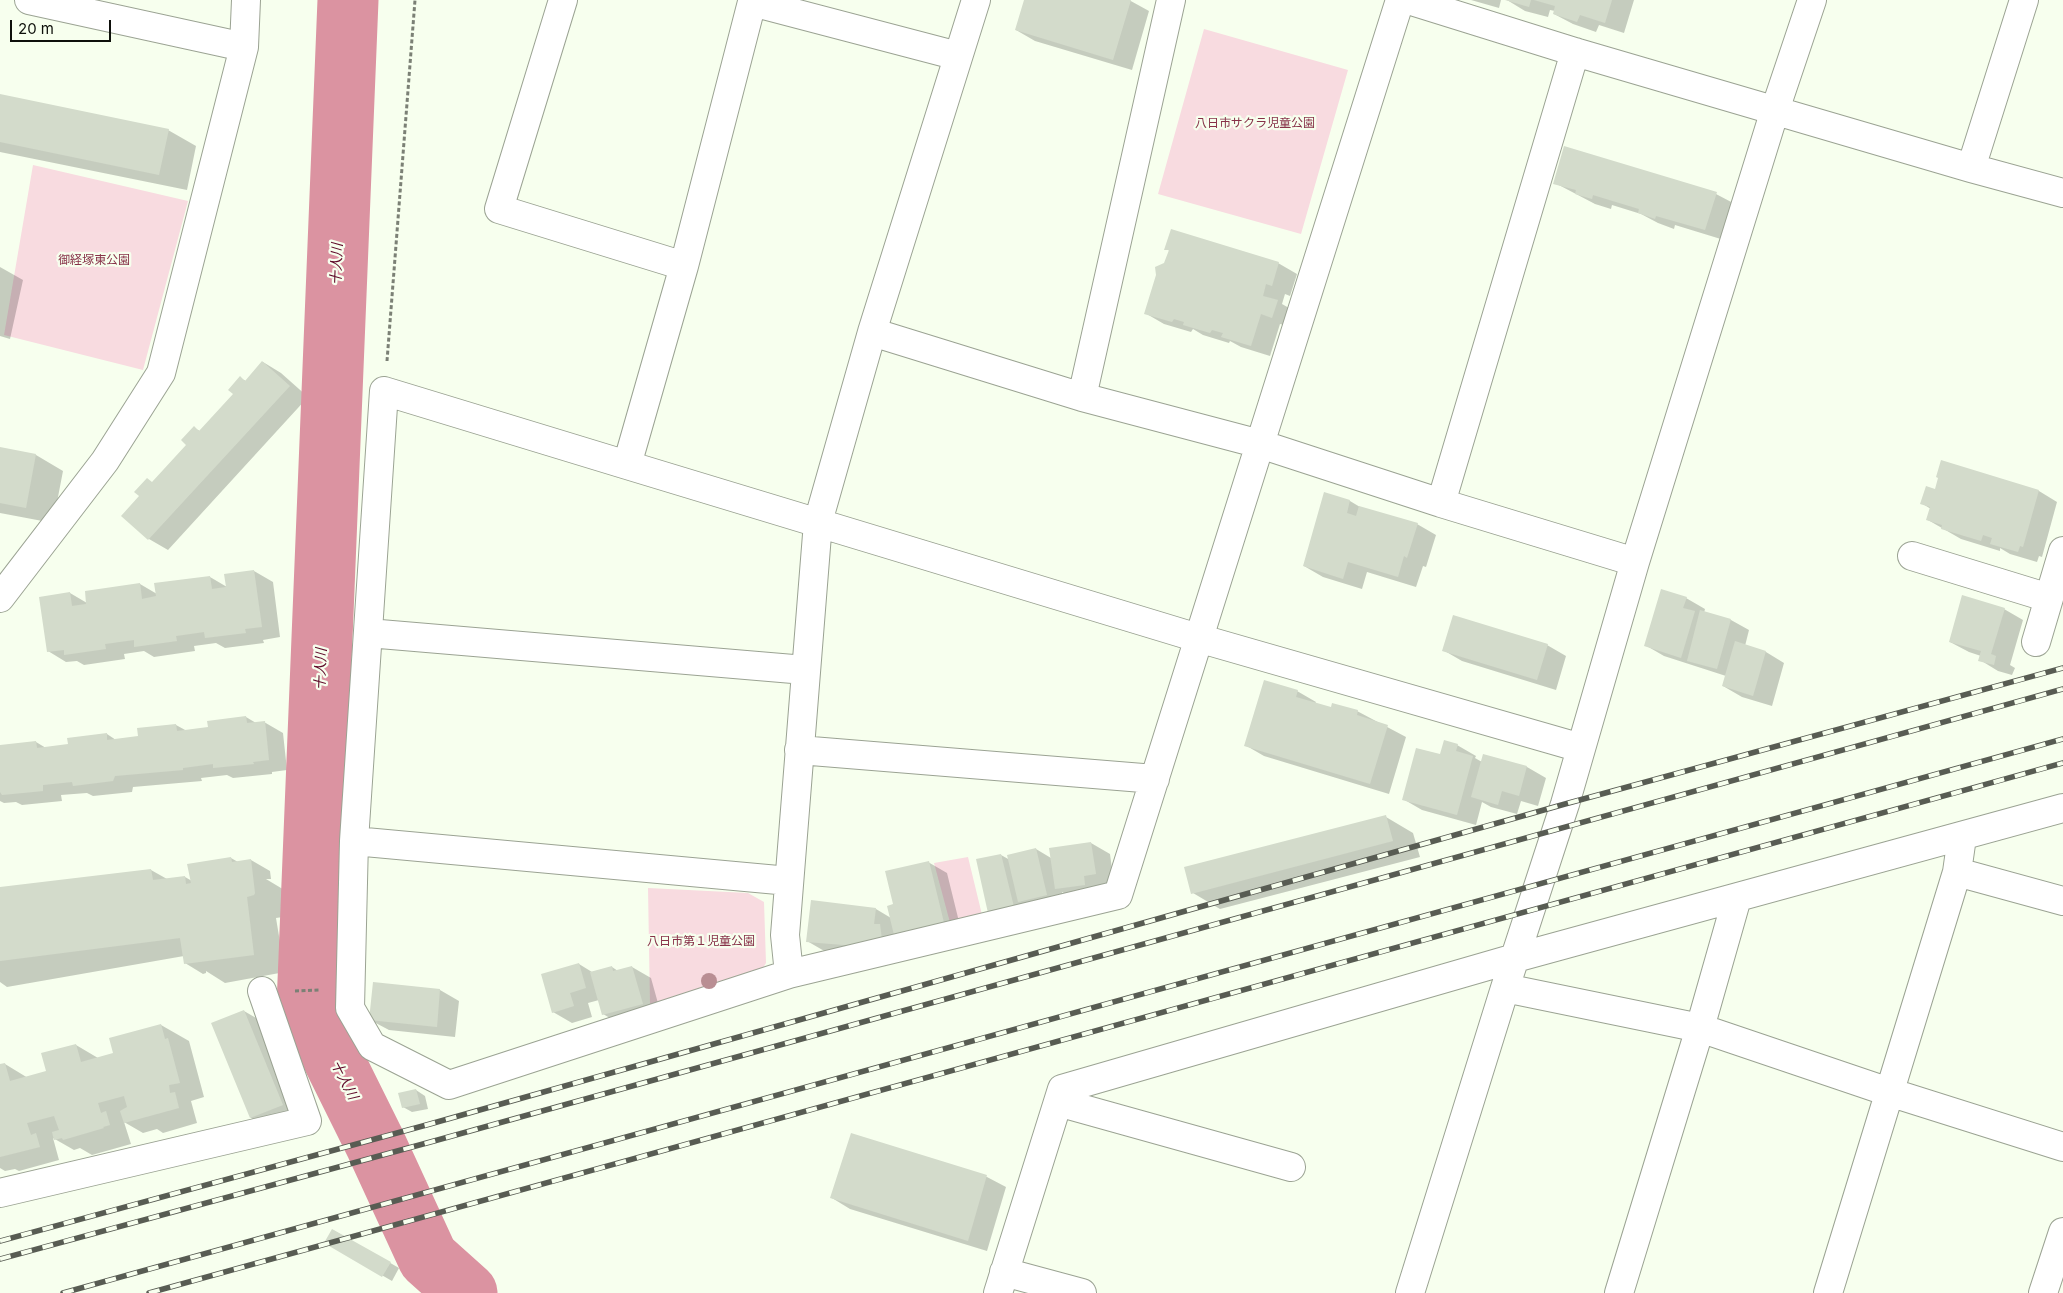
<!DOCTYPE html>
<html>
<head>
<meta charset="utf-8">
<style>
	body { margin:0 }
	#map { position:relative; width:2063px; height:1293px; overflow:hidden; background:#f7ffee; font-family:Inter,sans-serif }
	canvas { display:block }
	.scale { position:absolute; left:10px; top:20px; width:101px; height:22px; box-sizing:border-box; border:2px solid #0e100b; border-top:0; padding-left:6px; font-size:15px; line-height:18px; white-space:nowrap; color:#0e100b; -webkit-text-stroke:4px #f7ffee; paint-order:stroke }
</style>
</head>
<body>
<div id="map">
<canvas width="2063" height="1293"></canvas>
<div class="scale">20 m</div>
</div>
<script>
const context = document.querySelector('canvas').getContext('2d');
context.lineJoin = 'round';
function fillPath(path, color) { context.fillStyle = color; context.fill(path, 'evenodd'); }
function stroke(path, color, width, dash) { context.strokeStyle = color; context.lineWidth = width; context.lineCap = dash ? 'butt' : 'round'; context.setLineDash(dash || []); context.stroke(path); }
function write(font, color, halo, rows, align = 'center') {
  context.font = font + ' Inter,"Noto Sans JP",sans-serif'; context.lineWidth = 4.5; context.setLineDash([]); context.textBaseline = 'middle'; context.strokeStyle = halo; context.fillStyle = color; for (const [text, x, y, turn = 0] of rows) {
    context.save(); context.translate(x, y); context.rotate((+turn || 0) * Math.PI / 180); context.textAlign = isNaN(turn) ? turn : align; if (halo) context.strokeText(text, 0, 0); context.fillText(text, 0, 0); context.restore();
  }
}
fillPath(new Path2D(`
	M1204,29L1348,70L1301,234L1158,194Z
	M33,165L188,201L143,370L4,335Z
	M968,857L984,923L952,930L934,863Z
	M648,888L748,893L764,902L766,963L756,979L650,1005Z`), '#f8dbe0');
fillPath(new Path2D(`
	M1025,0H1129L1149,11L1132,70L1035,41L1016,30Z
	M1471,0H1501L1499,8Z
	M1507,0H1634L1624,33L1599,25L1596,32L1573,24L1554,14L1555,11L1550,10L1548,17L1525,11Z
	M0,95L168,130L196,146L187,190L0,152Z
	M1555,183L1716,194L1735,204L1724,240L1675,225L1674,229L1658,223L1641,214L1612,205L1611,209L1595,204Z
	M1166,249L1278,263L1297,274L1290,296L1285,294L1282,304L1296,312L1291,327L1280,324L1270,356L1241,347L1230,341L1229,343L1203,335L1193,329L1191,332L1164,324L1145,313L1170,251Z
	M0,267L23,280L10,339L0,336Z
	M263,362L281,373L308,397L168,550L149,539L123,516L188,445L194,428L200,431L234,394L240,378L246,381Z
	M0,448L36,455L63,471L53,523L0,513Z
	M1942,461L2039,491L2057,502L2042,557L2039,556L2037,562L2010,554L2000,548V551L1961,539L1928,520L1931,509L1921,503L1936,491Z
	M1325,494L1350,501L1360,507L1417,524L1436,535L1426,567L1423,566L1416,587L1367,572L1362,589L1323,577L1304,566Z
	M254,571L273,582L280,637L263,640L264,643L225,648L216,643L194,646L195,651L154,657L144,651L124,654L125,659L84,665L77,661L66,662L48,651L40,598L70,593L87,603L140,584L157,594L210,577L227,587Z
	M1686,598L1705,609L1704,613L1731,620L1749,630L1745,646L1766,652L1784,663L1772,706L1742,697L1723,686L1726,676L1664,656L1645,645Z
	M2004,609L2023,620L2010,665L2015,668L2012,675L1998,671L1980,660L1981,656L1969,652L1950,642Z
	M1547,645L1566,656L1556,690L1462,661L1443,650Z
	M1297,691L1316,702L1315,704L1332,709L1357,711L1406,737L1389,794L1264,756L1245,745Z
	M246,717L256,723L264,722L283,733L287,770L272,772V774L233,778L227,775L201,778L202,781L133,787L132,792L93,796L87,793L61,795L62,801L22,805L16,802L4,803L0,801V747L36,742L46,748L69,745L107,734L116,740L140,737L139,729L176,725L187,731L210,728L209,722Z
	M1457,745L1476,756L1475,758L1482,762L1484,755L1527,767L1546,778L1538,806L1521,801L1517,814L1491,807L1482,802L1476,825L1422,810L1403,799L1441,755Z
	M1386,817L1413,833L1420,857L1220,909L1193,893Z
	M1091,843L1110,854L1114,884L1075,899L1062,892L1065,905L1008,923L1001,855L1010,860L1036,849L1051,858Z
	M231,858L238,862L251,860L270,871L271,879H266L286,891L290,916L276,918L285,972L225,983L206,971V973L203,974L185,963L184,956L7,987L0,982V888L151,870L167,879L185,877L192,881Z
	M928,862L947,873L964,942L826,952L807,941L876,909L891,918L895,905Z
	M579,964L592,972L612,967L618,971L632,967L651,978L661,1014L622,1025L603,1014L599,1000L588,1003L592,1017L572,1023L553,1012Z
	M374,983L440,990L459,1001L455,1037L389,1030L370,1020Z
	M244,1011L263,1022L301,1116L269,1128L251,1118Z
	M161,1025L189,1041L204,1097L191,1101L197,1123L163,1133L157,1129L143,1133L124,1122L131,1144L92,1155L80,1148L74,1150L53,1138L59,1160L19,1171L15,1169L5,1171L0,1168V1066L5,1064L28,1078L47,1072L76,1045L98,1058L115,1054Z
	M416,1090L425,1096L428,1109L412,1112L403,1107Z
	M852,1134L987,1177L1006,1187L987,1251L850,1209L832,1198Z
	M333,1230L399,1268L392,1281L326,1243Z`), '#0003');
stroke(new Path2D(`
	M348,0L307,1006L376,1145L428,1258L467,1293`), '#db93a1', 61);
fillPath(new Path2D(`
	M1024,0H1131L1113,60L1015,30Z
	M1505,0H1531L1529,7Z
	M1534,0H1612L1605,23L1580,15L1577,22L1553,14L1555,6Z
	M0,94L169,129L159,175L0,142Z
	M1564,146L1717,192L1705,230L1656,216L1655,219L1638,213L1639,209L1593,195L1592,199L1575,194L1576,190L1553,184Z
	M1171,229L1279,262L1272,286L1266,284L1263,296L1278,300L1272,318L1261,314L1251,346L1221,337L1223,333L1212,330L1210,333L1183,325L1184,322L1174,319L1172,322L1144,314L1156,275L1155,267L1164,263L1169,250H1164Z
	M262,361L290,386L148,540L121,516L139,496L134,492L147,478L152,482L186,445L181,440L194,426L199,431L233,394L228,390L240,376L245,381Z
	M0,447L36,454L26,508L0,503Z
	M1941,460L2039,490L2023,547L2020,546L2018,552L1990,544L1992,538L1983,535L1981,541L1941,529L1942,525L1926,520L1930,507L1920,504L1926,486L1935,489L1938,478L1936,477Z
	M1324,492L1350,500L1347,513L1356,516L1359,506L1418,523L1407,558L1404,556L1398,577L1348,562L1343,579L1303,566Z
	M254,570L262,627L245,629L246,633L205,638L204,632L176,636L177,641L134,647V640L105,644L106,649L64,655V650L47,652L39,597L70,592L72,606L86,604L85,591L140,583L142,599L156,596L154,583L210,576L212,589L226,587L224,574Z
	M1661,589L1687,597L1683,608L1695,611L1681,658L1644,646Z
	M1962,595L2005,608L1991,654L1996,656L1994,665L1978,661L1981,651L1949,642Z
	M1700,610L1731,619L1717,669L1687,661Z
	M1453,615L1548,644L1537,680L1442,651Z
	M1735,641L1766,651L1753,696L1722,686Z
	M1264,680L1298,690L1296,697L1331,707L1332,703L1358,710L1357,715L1388,725L1370,784L1244,746Z
	M246,716L247,723L265,721L269,760L253,762L254,764L213,768V764L183,768V770L115,776L113,781L73,786L72,782L43,785V791L2,795L0,792V745L36,741L37,748L68,744L67,738L107,733V740L138,736L137,728L176,724L177,731L208,727L207,721Z
	M1444,740L1458,744L1456,751L1473,756L1457,815L1402,800L1416,748L1440,754Z
	M1483,754L1527,766L1519,796L1502,791L1498,805L1471,797Z
	M1386,815L1393,841L1191,894L1184,867Z
	M1091,842L1096,874L1084,876L1085,885L1055,889L1049,848Z
	M1036,848L1047,895L1018,902L1007,855Z
	M1001,854L1014,907L988,913L976,859Z
	M231,857L232,862L251,859L255,893L254,895L247,897L254,955L184,964L180,938L0,961V887L151,869L153,880L185,876L186,884L191,883L187,864Z
	M929,861L946,931L896,943L887,906L893,904L885,871Z
	M811,900L876,908L874,924H880L883,948L806,942Z
	M579,963L586,988L570,993L574,1006L552,1013L541,974Z
	M612,966L613,971L632,966L643,1004L602,1015L590,972Z
	M373,982L440,989L437,1027L369,1020Z
	M244,1010L283,1105L250,1118L211,1023Z
	M161,1024L165,1039L168,1038L180,1083L169,1085L170,1093L175,1092L179,1108L124,1123L120,1111L127,1107L124,1096L98,1103L101,1113L106,1111L110,1125L103,1127L104,1128L63,1140L62,1138L54,1140L52,1132L59,1130L54,1116L27,1123L31,1135L36,1133L40,1147L0,1157V1064L5,1063L10,1081L46,1071L41,1053L76,1044L81,1062L113,1053L109,1038Z
	M416,1089L420,1104L402,1108L398,1093Z
	M851,1133L987,1175L968,1241L830,1198Z
	M332,1229L391,1262L382,1277L324,1243Z`), '#d3dbcb');
const minor = new Path2D(`
	M29,0L244,47
	M563,0L499,209L684,266L627,465L1198,638L1581,748
	M976,0L872,332L1082,397L1171,0
	M1400,0L1260,444L1441,503L1575,52
	M1408,0L1575,52L1971,168L2063,193
	M1971,168L2024,0
	M684,266L752,2L958,56
	M1441,503L1635,562
	M1912,556L2049,598
	M0,598L105,461L161,373L244,47L246,0
	M368,633L805,670
	M2036,642L2063,551
	M799,750L1155,779
	M354,841L384,391L627,465
	M1957,872L2063,901
	M789,881L354,841L350,1008L372,1046L449,1085L789,974L785,935L818,522L872,332
	M789,974L1118,895L1260,444L1082,397
	M1505,988L1700,1028L1889,1092L2063,1147
	M1058,1102L1291,1167
	M0,1193L307,1121L262,991
	M1004,1272L1082,1293
	M998,1293L1062,1089L1515,958L2063,808
	M1410,1293L1505,988L1565,804L1635,562L1775,110L1812,0
	M1619,1293L1700,1028L1737,898
	M1828,1293L1957,872L1962,837
	M2043,1293L2063,1232`);
stroke(minor, '#9ba393', 30);
stroke(new Path2D(`
	M387,361L415,0
	M295,991L319,990`), '#7b8075', 3, [4, 2.5]);
stroke(minor, '#fff', 28);
const rail = new Path2D(`
	M0,1241L430,1124L1565,804L2063,668
	M0,1259L434,1141L2063,689
	M63,1293L2063,739
	M149,1293L2063,763`);
stroke(rail, '#585c53', 5.5);
stroke(rail, '#f7ffee', 4, [11]);
context.fillStyle = '#b98e93';
for (const [x, y] of [
	[709,981]
]) { context.beginPath(); context.arc(x, y, 8, 0, 2 * Math.PI); context.fill(); }
write('12px', '#873148', '#f7ffee', [
	["八日市サクラ児童公園",1255,123],
	["御経塚東公園",94,260],
	["八日市第１児童公園",701,941]
]);
write('italic 14px', '#5e0828', '#f7ffee', [
	["十人川",337,264,-88],
	["十人川",321,669,-88],
	["十人川",344,1080,63]
]);
</script>
</body>
</html>
